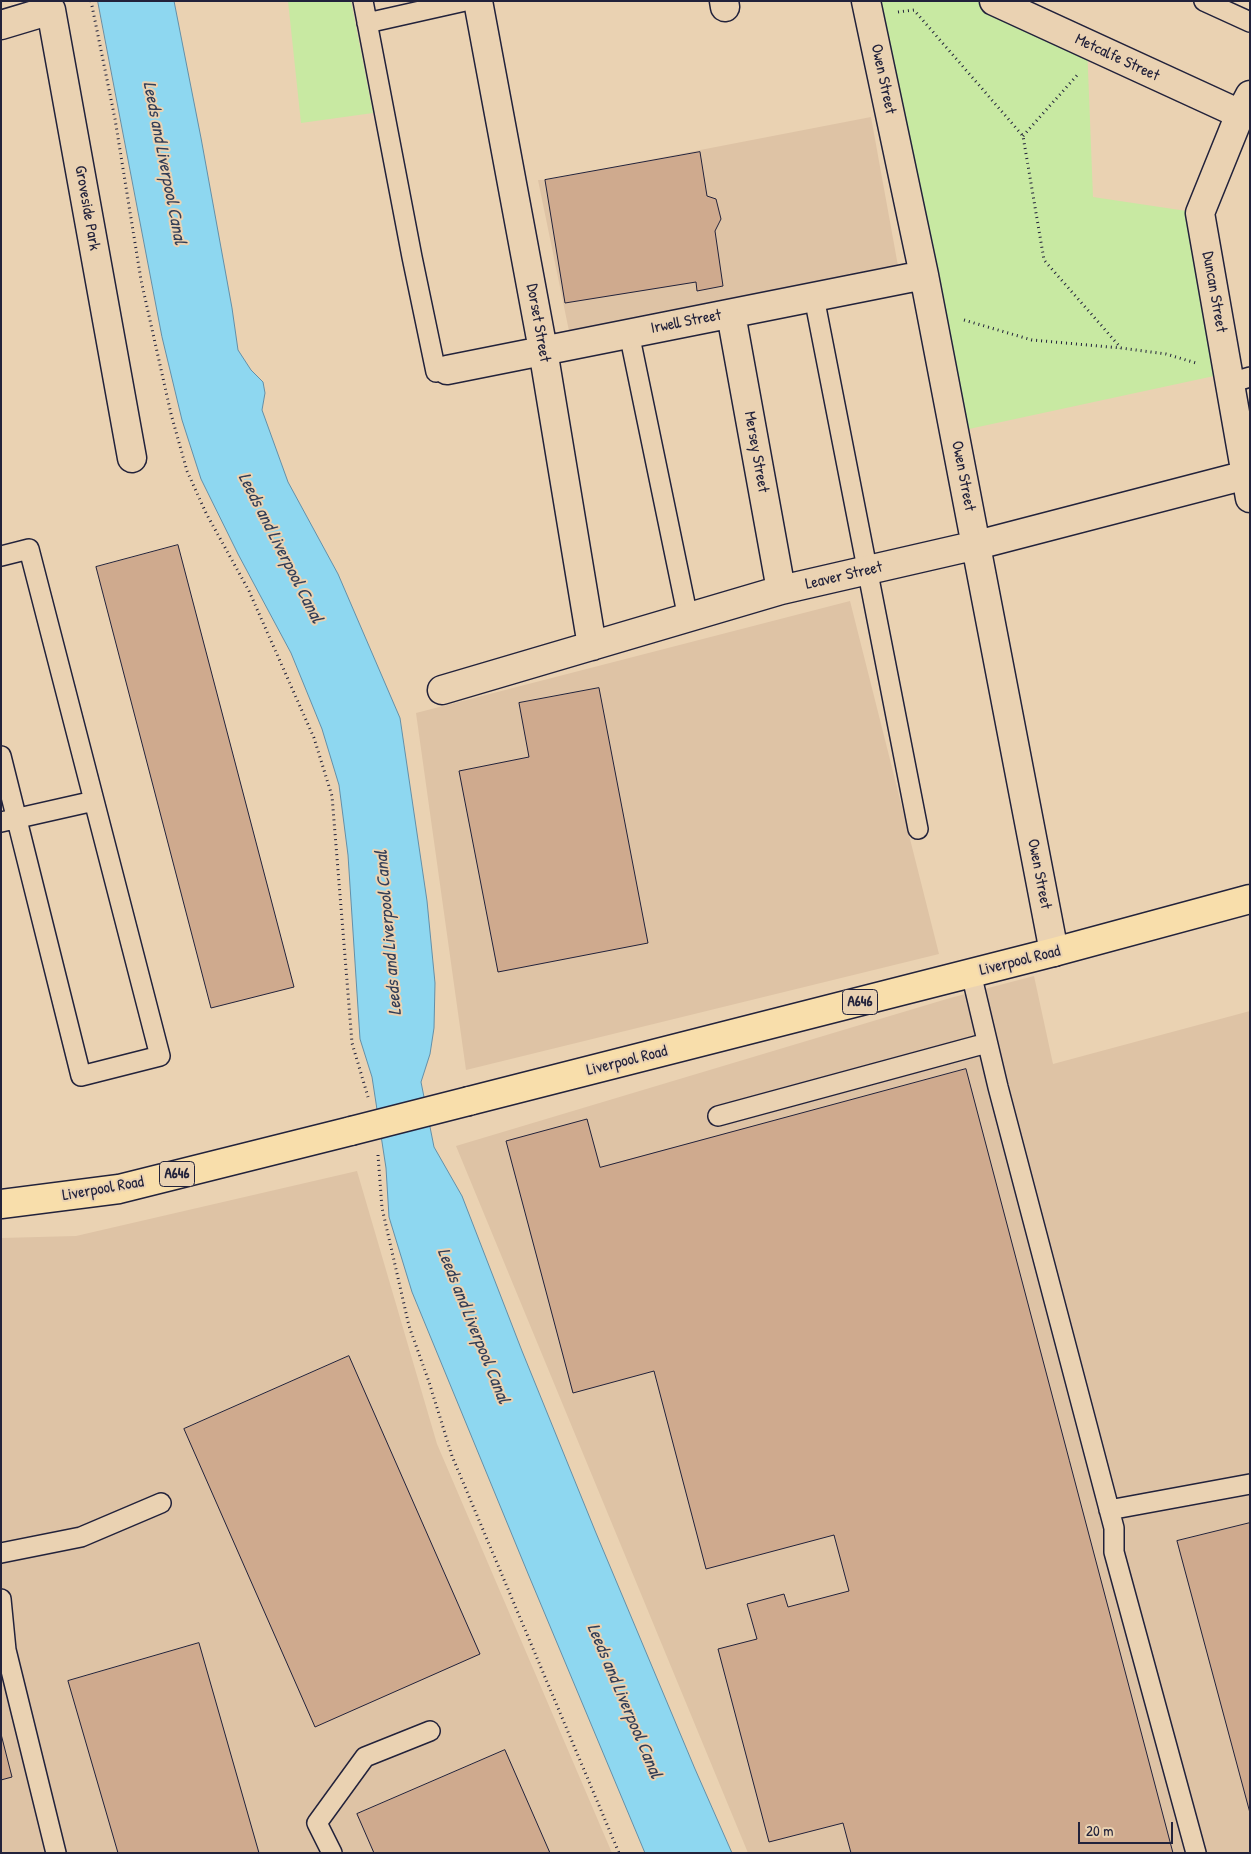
<!DOCTYPE html>
<html>
<head>
<meta charset="utf-8">
<style>
	body { margin:0 }
	#map { position:relative; width:1251px; height:1854px; overflow:hidden; background:#ead2b2; font-family:"Patrick Hand",sans-serif }
	canvas { display:block }
	.frame { position:absolute; inset:0; border:2px solid #22223b; pointer-events:none }
	.scale { position:absolute; left:1078px; top:1822px; width:95px; height:22px; box-sizing:border-box; border:2px solid #22223b; border-top:0; padding-left:6px; font-size:15px; line-height:18px; white-space:nowrap; color:#22223b; -webkit-text-stroke:4px #ead2b2; paint-order:stroke }
</style>
</head>
<body>
<div id="map">
<canvas width="1251" height="1854"></canvas>
<div class="frame"></div>
<div class="scale">20 m</div>
</div>
<script>
const context = document.querySelector('canvas').getContext('2d');
context.lineJoin = 'round';
function fillPath(path, color) { context.fillStyle = color; context.fill(path, 'evenodd'); }
function stroke(path, color, width, dash) { context.strokeStyle = color; context.lineWidth = width; context.lineCap = dash ? 'butt' : 'round'; context.setLineDash(dash || []); context.stroke(path); }
function write(font, color, halo, rows, align = 'center') {
  context.font = font + ' "Patrick Hand",sans-serif'; context.lineWidth = 4; context.setLineDash([]); context.textBaseline = 'middle'; context.strokeStyle = halo; context.fillStyle = color; for (const [text, x, y, turn = 0] of rows) {
    context.save(); context.translate(x, y); context.rotate((+turn || 0) * Math.PI / 180); context.textAlign = isNaN(turn) ? turn : align; if (halo) context.strokeText(text, 0, 0); context.fillText(text, 0, 0); context.restore();
  }
}
fillPath(new Path2D(`
	M871,117L898,266L569,331L538,180H545Z
	M850,601L939,954L466,1070L416,713Z
	M1034,976L1053,1064L1250,1011V1853H748L456,1146L950,998Z
	M357,1171L437,1444L612,1853H1V1238L76,1236Z`), '#dec3a5');
fillPath(new Path2D(`
	M288,1H351L373,113L301,123Z
	M866,1H994L1087,44L1093,197L1200,213L1228,373L955,432Z`), '#c8e9a2');
const water = new Path2D(`
	M98,1H174L201,138L232,308L238,350L251,370L263,382L265,393L262,410L288,482L338,574L400,718L427,901L435,983L434,1028L430,1054L421,1082L434,1147L462,1196L522,1351L596,1533L695,1769L732,1853H645L529,1576L412,1292L389,1217L386,1168L372,1077L360,1039L348,855L339,785L322,729L291,653L238,554L201,479L182,420L162,337Z`);
fillPath(water, '#8ed7f0');
stroke(water, '#638fa8', 1);
const building = new Path2D(`
	M700,152L707,196L716,199L721,219L715,231L723,286L697,291L696,282L565,303L545,180Z
	M178,545L294,987L211,1008L96,567Z
	M599,688L648,943L498,972L459,771L529,757L519,703Z
	M966,1069L1173,1853H851L843,1823L769,1842L718,1649L757,1639L747,1604L784,1594L788,1607L849,1591L834,1535L706,1569L654,1371L573,1393L506,1141L587,1119L600,1167Z
	M349,1356L480,1654L315,1727L184,1429Z
	M1250,1523V1813L1177,1541Z
	M199,1643L259,1853H118L68,1681Z
	M1,1734L12,1777L1,1780Z
	M505,1750L550,1853H374L357,1814Z`);
fillPath(building, '#cfaa8e');
stroke(building, '#22223b', 1);
const service = new Path2D(`
	M363,1L412,257L436,372L447,370
	M1204,1L1250,22
	M367,23L465,1
	M814,297L918,829
	M629,333L688,618
	M1230,383L1250,377
	M1,556L29,549L160,1056L81,1076L1,756
	M1,822L94,801
	M971,973L998,1087L1114,1528V1552L1196,1853
	M718,1116L987,1043
	M1109,1510L1250,1484
	M1,1553L81,1537L161,1503
	M1,1599L6,1650L56,1853
	M332,1853L317,1823L365,1757L430,1731`);
const minor = new Path2D(`
	M478,1L543,350L592,646
	M724,1L725,7
	M866,1L924,275L1054,952
	M994,1L1240,114
	M1,25L51,10L132,458
	M1250,95L1240,114L1200,213L1250,498
	M731,314L781,590
	M447,370L924,275
	M442,690L781,590L977,545L1250,474`);
const primary = new Path2D(`
	M469,1101L1054,952L1250,899
	M1,1204L119,1189L351,1131`);
stroke(service, '#22223b', 22);
stroke(minor, '#22223b', 31);
stroke(primary, '#22223b', 31);
stroke(new Path2D(`
	M91,1L115,119L141,280L171,414L187,471L206,513L249,591L314,738L332,796L352,1043L368,1097
	M898,12L914,10L1023,136L1044,260L1121,348
	M1023,136L1079,73
	M964,320L1032,340L1121,348L1166,354L1196,363
	M378,1155L382,1208L409,1326L429,1382L452,1456L619,1853`), '#22223b', 3, [1, 4]);
stroke(service, '#ead2b2', 19);
stroke(minor, '#ead2b2', 28);
stroke(primary, '#f8deab', 28);
const primaryBridge = new Path2D(`
	M351,1131L469,1101`);
stroke(primaryBridge, '#22223b', 31, []);
stroke(primaryBridge, '#f8deab', 28);
for (const [x, y, w] of [
	[860,1002,35],
	[177,1174,35]
]) { const box = new Path2D(); box.roundRect(x - w / 2, y - 12.5, w, 25, 4); context.fillStyle = '#ead2b2'; context.fill(box); stroke(box, '#22223b', 1); }
write('bold 15px', '#22223b', null, [
	["A646",860,1002],
	["A646",177,1174]
]);
write('16px', '#22223b', '#ead2b2', [
	["Metcalfe Street",1117,58,25],
	["Owen Street",883,79,78],
	["Groveside Park",87,208,80],
	["Duncan Street",1214,292,80],
	["Irwell Street",686,322,-11],
	["Dorset Street",538,323,80],
	["Mersey Street",756,452,80],
	["Owen Street",963,476,79],
	["Leaver Street",844,576,-13],
	["Owen Street",1039,874,79],
	["Liverpool Road",1020,961,-14],
	["Liverpool Road",627,1061,-14],
	["Liverpool Road",103,1189,-10]
]);
write('italic 18px', '#323d56', '#ead2b2', [
	["Leeds and Liverpool Canal",164,163,79],
	["Leeds and Liverpool Canal",280,548,63],
	["Leeds and Liverpool Canal",389,933,-95],
	["Leeds and Liverpool Canal",473,1326,68],
	["Leeds and Liverpool Canal",624,1701,67]
]);
</script>
</body>
</html>
